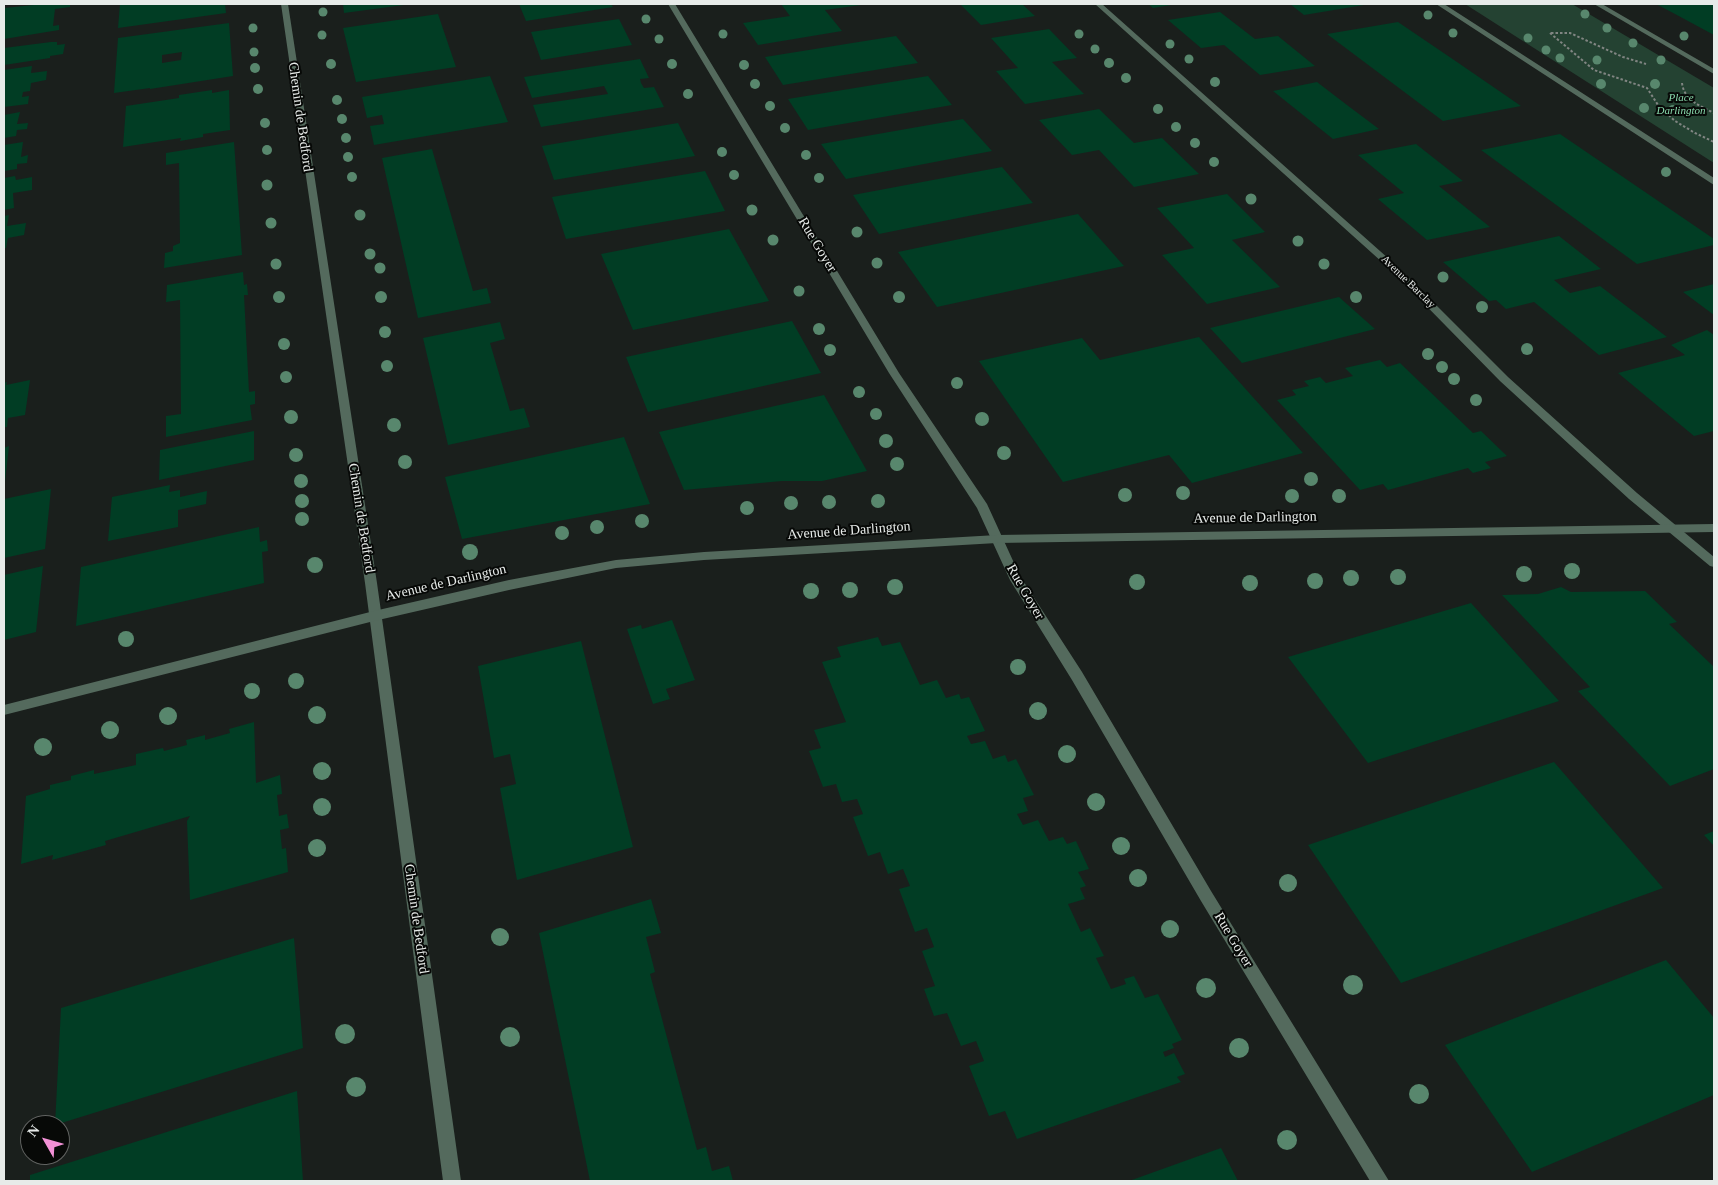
<!DOCTYPE html>
<html>
<head>
<meta charset="utf-8">
<style>
	body { margin:0 }
	#map { position:relative; width:1718px; height:1185px; overflow:hidden; background:#1a1f1c; font-family:"Times New Roman",serif }
	canvas { display:block }
	.frame { position:absolute; inset:0; border:5px solid #e7ebe9; pointer-events:none }
	.north { position:absolute; left:20px; top:1115px; width:50px; height:50px; box-sizing:border-box; background:#070907; border:1px solid #616361; border-radius:50%; rotate:308deg; font-size:14px; font-weight:700; line-height:20px; text-align:center; color:#e7ebe9 }
	.north::after { content:''; display:block; margin:auto; width:18px; height:22px; background:#f391d6; clip-path:polygon(50% 0,100% 100%,50% 72%,0 100%) }
</style>
</head>
<body>
<div id="map">
<canvas width="1718" height="1185"></canvas>
<div class="frame"></div>
<div class="north">N</div>
</div>
<script>
const context = document.querySelector('canvas').getContext('2d');
context.lineJoin = 'round';
function fillPath(path, color) { context.fillStyle = color; context.fill(path, 'evenodd'); }
function stroke(path, color, width, dash) { context.strokeStyle = color; context.lineWidth = width; context.lineCap = dash ? 'butt' : 'round'; context.setLineDash(dash || []); context.stroke(path); }
function write(font, color, halo, rows, align = 'center') {
  context.font = font + ' "Times New Roman",serif'; context.lineWidth = 4; context.setLineDash([]); context.textBaseline = 'middle'; context.strokeStyle = halo; context.fillStyle = color; for (const [text, x, y, turn = 0] of rows) {
    context.save(); context.translate(x, y); context.rotate((+turn || 0) * Math.PI / 180); context.textAlign = isNaN(turn) ? turn : align; if (halo) context.strokeText(text, 0, 0); context.fillText(text, 0, 0); context.restore();
  }
}
fillPath(new Path2D(`
	M1465,4H1572L1714,88V163Z`), '#244232');
fillPath(new Path2D(`
	M44,4H70V7L55,9L53,26L59,25V30L4,39V8Z
	M120,4H225L226,13L118,28Z
	M343,4H404V5L344,13Z
	M519,4H611L613,7L526,21Z
	M781,4H861V5L825,10L842,31L758,45L743,23L790,16Z
	M960,4H1022L1035,16L981,25Z
	M1148,4H1171V5L1153,8Z
	M1290,4H1364V5L1304,15Z
	M1656,4H1714V35L1675,14Z
	M1220,12L1255,39L1278,36L1315,66L1260,75L1224,45L1201,48L1168,20Z
	M438,14L456,67L356,82L343,28Z
	M619,19L632,45L541,60L531,32Z
	M1398,22L1457,62L1521,106L1443,121L1327,34Z
	M229,23L233,76L150,89V88L114,93L118,38ZM182,52L181,60L162,63V55Z
	M1049,29L1077,58L1052,62L1084,94L1025,104L996,71L1018,68L991,38Z
	M896,36L918,63L783,85L765,57Z
	M51,42H57V45L65,44L63,54L50,56V58L4,65V48Z
	M640,59L649,78L640,79L641,83L644,88L654,87L664,107L541,127L533,105L608,94L604,86L532,98L524,77Z
	M32,66L31,73L47,71L46,80L31,83L30,91L23,92L22,97L29,96L28,104L4,107V70Z
	M490,76L508,122L374,145L370,126L384,124L382,115L367,118L362,97Z
	M928,76L952,105L808,130L788,99Z
	M1317,82L1347,105L1379,129L1333,139L1273,91Z
	M212,90V93L229,90L230,130L203,134V137L180,141L181,138L123,147L126,106L179,98V95Z
	M1099,109L1134,143L1162,138L1199,174L1134,187L1099,150L1072,155L1039,120Z
	M20,112L17,124L28,123L27,129L17,130L16,136L4,138V115Z
	M963,119L992,151L846,179L821,144Z
	M678,123L695,156L554,180L542,146Z
	M1560,134L1714,239V245L1637,264L1481,150Z
	M23,142L21,157L28,155L27,163L17,164V169L4,171V145Z
	M234,142L242,255L164,268L165,253L173,251V246L180,243L179,163L166,165V153Z
	M1416,144L1463,181L1439,186L1490,227L1427,240L1378,199L1404,193L1358,155Z
	M432,149L473,291L487,288L491,303L418,318L382,158Z
	M1002,167L1033,203L879,234L853,195Z
	M705,171L725,211L566,239L552,197Z
	M15,176L16,180L32,177V190L13,193L14,208L4,210V178Z
	M1227,194L1265,232L1232,240L1280,287L1207,304L1162,255L1194,248L1157,208Z
	M1078,214L1124,266L937,307L898,252Z
	M9,215L7,226L26,223L24,235L8,238L6,248H4V216Z
	M729,229L769,301L633,330L601,254Z
	M1559,236L1601,269L1554,280L1570,293L1600,286L1667,337L1599,355L1534,302L1506,309L1496,300L1489,301L1443,262Z
	M243,272L244,285L247,284L248,295H244L249,392L255,391V404L250,405L252,420L166,437V416L181,414L180,300L166,302L167,285Z
	M1714,284V315L1683,292Z
	M1339,297L1375,329L1242,363L1210,328Z
	M792,321L821,373L648,412L626,357Z
	M500,322L505,339L490,343L510,411L524,408L530,427L448,445L423,338Z
	M1707,330L1714,335V431L1694,436L1618,373L1685,355L1671,345Z
	M1199,337L1303,453L1192,483L1169,455L1063,482L979,361L1082,338L1100,360Z
	M1380,360L1387,367L1400,363L1473,433L1481,431L1507,456L1485,462L1491,468L1473,473L1468,468L1388,490L1383,484L1360,490L1277,400L1296,395L1292,390L1309,386L1304,381L1320,377L1326,383L1353,376L1345,368Z
	M30,380L25,415L8,418L7,427H4V383L7,382L6,385Z
	M824,395L867,471L822,481H782L684,490L659,432Z
	M254,431V460L159,480L160,450Z
	M624,437L650,504L462,539L445,477Z
	M9,446L5,482H4V448Z
	M170,485L169,492L180,490V497L207,491L206,504L178,510V527L108,541L112,497Z
	M51,489L45,549L4,558V499Z
	M259,527L260,542L267,540L268,551L262,552L264,583L76,626L81,567Z
	M43,566L36,632L4,640V575Z
	M1561,587L1571,592L1645,591L1677,622L1669,624L1714,667V769L1670,786L1578,691L1590,687L1502,595L1538,594Z
	M1471,603L1559,701L1368,763L1288,657Z
	M672,620L695,680L666,689L670,699L653,704L627,629L641,625L642,629Z
	M878,637L882,646L900,642L920,685L937,680L946,698L959,694L961,699L969,697L985,731L967,736L971,744L985,741L993,759L1005,755L1008,762L1016,759L1034,795L1023,798L1028,811L1017,814L1023,825L1038,820L1049,841L1063,837L1067,844L1076,841L1089,869L1078,872L1086,886L1080,888L1085,899L1068,904L1081,932L1090,928L1104,956L1096,958L1111,989L1126,984L1124,979L1134,976L1145,998L1158,994L1182,1040L1172,1044L1174,1048L1163,1052L1165,1057L1174,1053L1185,1074L1177,1077L1181,1082L1017,1139L1005,1111L989,1116L969,1066L984,1061L976,1041L961,1046L947,1013L934,1016L924,989L935,986L922,951L934,947L927,928L915,932L899,889L910,886L903,869L888,874L880,852L868,856L853,817L863,814L857,799L842,802L836,784L823,787L809,751L821,748L814,730L846,722L822,662L841,657L837,647Z
	M581,641L633,847L517,880L500,788L516,784L510,754L494,758L478,666Z
	M254,722L256,783L280,775L282,794L277,795L279,816L287,814L289,828L280,830L282,849L286,848L288,872L190,900L187,821L190,816L105,841L106,845L52,860L53,855L21,864L26,796L50,789V785L71,780V776L94,770V774L136,765V754L163,748L164,751L187,745L186,740L205,735V740L230,733L229,729Z
	M1554,762L1663,888L1401,983L1308,845Z
	M1714,831V846L1704,835Z
	M651,899L661,933L646,937L655,972L650,974L697,1150L706,1147L712,1171L729,1166L733,1181H590L539,933Z
	M294,938L303,1048L55,1125L61,1008Z
	M1666,960L1714,1018V1095L1532,1172L1445,1045Z
	M297,1091L303,1181H30V1175Z
	M1221,1148L1238,1181H1129Z`), '#013d24');
stroke(new Path2D(`
	M1550,33L1594,70L1647,88L1658,105L1675,121L1695,133L1714,142
	M1551,33H1570L1623,57L1646,64
	M1682,83C1684,100 1700,106 1714,113`), '#808582', 2, [2.5, 2]);
fillPath(new Path2D(`
	M281,4H288L377,583L461,1181H443L365,583Z
	M668,4H675L899,373L987,504L1020,576L1082,672L1211,891L1389,1181H1370L1201,901L1072,680L1010,580L977,508L889,373Z
	M1095,4H1102L1398,267L1508,377L1637,493L1714,557V567L1710,566L1629,499L1500,381L1392,271Z
	M1436,4H1444L1714,178V185Z
	M1594,4H1602L1714,69V74Z`), '#546a5d');
fillPath(new Path2D(`
	M1714,524V532L997,543L704,560L616,568L509,590L374,621L4,715V705L374,611L509,580L616,560L704,552L997,535Z`), '#546a5d');
context.fillStyle = '#58876d';
for (const [x, y, r] of [
	[323,12,4.5],
	[1585,14,4.5],
	[1428,15,4.5],
	[646,19,4.5],
	[253,28,4.5],
	[1607,28,4.5],
	[1453,33,4.5],
	[723,34,4.5],
	[1079,34,4.5],
	[322,35,4.5],
	[1684,36,4.5],
	[1528,38,4.5],
	[659,39,4.5],
	[1633,43,4.5],
	[1170,44,4.5],
	[1095,49,4.5],
	[1546,50,4.5],
	[254,52,4.5],
	[1560,58,4.5],
	[1189,59,4.5],
	[1597,60,4.5],
	[1661,60,4.5],
	[1109,63,5],
	[331,64,5],
	[672,64,5],
	[744,65,5],
	[255,68,5],
	[1126,78,5],
	[1215,82,5],
	[755,84,5],
	[1601,84,5],
	[1655,84,5],
	[258,89,5],
	[688,94,5],
	[337,100,5],
	[770,106,5],
	[1644,108,5],
	[1158,109,5],
	[1673,110,5],
	[342,119,5],
	[265,123,5],
	[1176,127,5],
	[785,128,5],
	[346,138,5],
	[1195,143,5],
	[267,150,5],
	[722,152,5],
	[806,155,5],
	[348,157,5],
	[1214,162,5],
	[1666,172,5],
	[734,175,5],
	[352,177,5],
	[819,178,5],
	[267,185,5.5],
	[1251,199,5.5],
	[752,210,5.5],
	[360,215,5.5],
	[271,223,5.5],
	[857,232,5.5],
	[773,240,5.5],
	[1298,241,5.5],
	[370,254,5.5],
	[877,263,5.5],
	[276,264,5.5],
	[1324,264,5.5],
	[380,268,5.5],
	[1443,277,5.5],
	[799,291,5.5],
	[279,297,6],
	[381,297,6],
	[899,297,6],
	[1356,297,6],
	[1482,307,6],
	[819,329,6],
	[385,332,6],
	[284,344,6],
	[1527,349,6],
	[830,350,6],
	[1428,354,6],
	[387,366,6],
	[1442,367,6],
	[286,377,6],
	[1454,379,6],
	[957,383,6],
	[859,392,6],
	[1476,400,6],
	[876,414,6],
	[291,417,7],
	[982,419,7],
	[394,425,7],
	[886,441,7],
	[1004,453,7],
	[296,455,7],
	[405,462,7],
	[897,464,7],
	[1311,479,7],
	[301,481,7],
	[1183,493,7],
	[1125,495,7],
	[1292,496,7],
	[1339,496,7],
	[302,501,7],
	[878,501,7],
	[829,502,7],
	[791,503,7],
	[747,508,7],
	[302,519,7],
	[642,521,7],
	[597,527,7],
	[562,533,7],
	[470,552,8],
	[315,565,8],
	[1572,571,8],
	[1524,574,8],
	[1398,577,8],
	[1351,578,8],
	[1315,581,8],
	[1137,582,8],
	[1250,583,8],
	[895,587,8],
	[850,590,8],
	[811,591,8],
	[126,639,8],
	[1018,667,8],
	[296,681,8],
	[252,691,8],
	[1038,711,9],
	[317,715,9],
	[168,716,9],
	[110,730,9],
	[43,747,9],
	[1067,754,9],
	[322,771,9],
	[1096,802,9],
	[322,807,9],
	[1121,846,9],
	[317,848,9],
	[1138,878,9],
	[1288,883,9],
	[1170,929,9],
	[500,937,9],
	[1353,985,10],
	[1206,988,10],
	[345,1034,10],
	[510,1037,10],
	[1239,1048,10],
	[356,1087,10],
	[1419,1094,10],
	[1287,1140,10]
]) { context.beginPath(); context.arc(x, y, r, 0, 2 * Math.PI); context.fill(); }
write('italic 11px', '#8bdcaf', '#070907', [
	["Place",1681,98],
	["Darlington",1681,111]
]);
write('11px', '#e7ebe9', '#070907', [
	["Avenue Barclay",1408,282,44]
]);
write('14px', '#e7ebe9', '#070907', [
	["Chemin de Bedford",300,117,82],
	["Rue Goyer",817,245,59],
	["Chemin de Bedford",361,518,81],
	["Avenue de Darlington",1255,518,-1],
	["Avenue de Darlington",849,531,-4],
	["Avenue de Darlington",446,583,-13],
	["Rue Goyer",1025,592,60],
	["Chemin de Bedford",416,919,82],
	["Rue Goyer",1233,940,59]
]);
</script>
</body>
</html>
